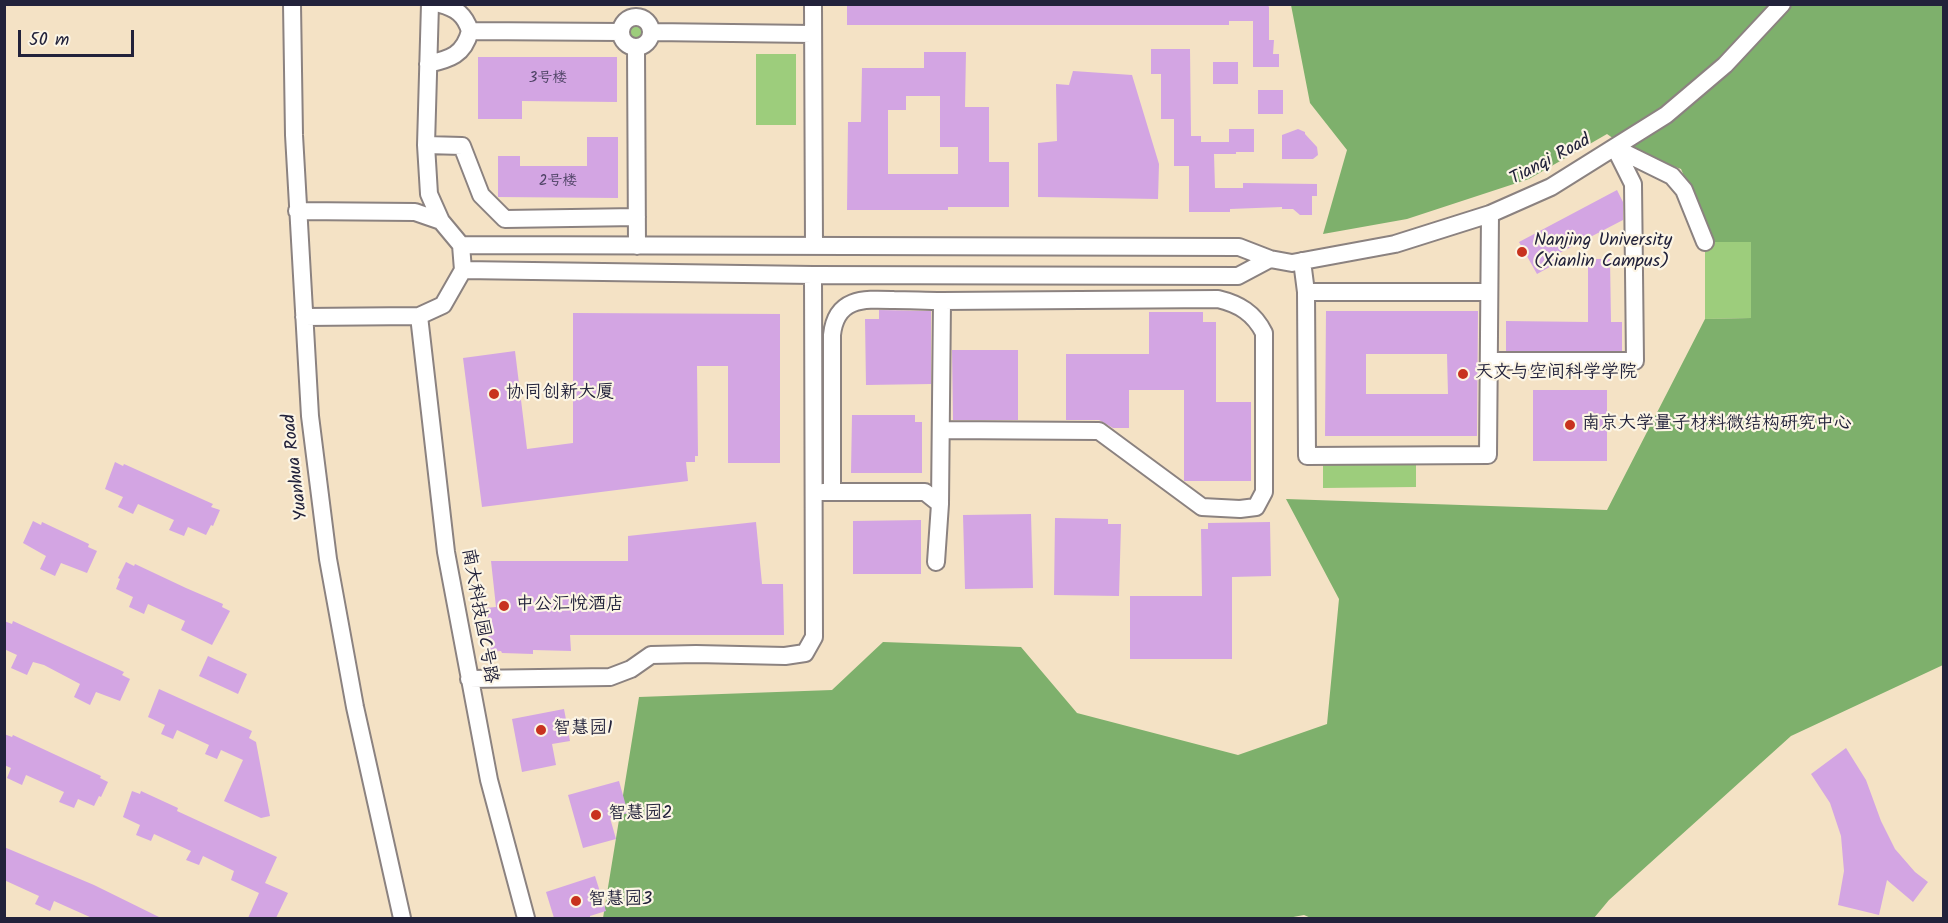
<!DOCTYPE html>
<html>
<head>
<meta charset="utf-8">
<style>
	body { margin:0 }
	#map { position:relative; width:1948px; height:923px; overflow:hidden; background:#f4e2c5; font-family:Kalam,sans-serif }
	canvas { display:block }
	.frame { position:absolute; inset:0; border:6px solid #22223b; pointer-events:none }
	.scale { position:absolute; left:18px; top:30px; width:116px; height:27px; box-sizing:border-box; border:3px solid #22223b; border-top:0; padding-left:8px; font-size:18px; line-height:21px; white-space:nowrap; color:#22223b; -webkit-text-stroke:4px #fcf5e5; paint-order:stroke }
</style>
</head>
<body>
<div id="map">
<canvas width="1948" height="923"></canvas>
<div class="frame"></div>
<div class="scale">50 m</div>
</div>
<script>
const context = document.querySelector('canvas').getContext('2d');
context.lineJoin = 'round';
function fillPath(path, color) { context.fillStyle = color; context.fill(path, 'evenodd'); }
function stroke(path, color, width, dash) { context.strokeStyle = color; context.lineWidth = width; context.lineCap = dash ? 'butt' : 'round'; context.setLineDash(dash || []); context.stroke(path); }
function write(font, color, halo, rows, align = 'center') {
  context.font = font + ' Kalam,"LXGW WenKai TC",sans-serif'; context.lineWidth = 4.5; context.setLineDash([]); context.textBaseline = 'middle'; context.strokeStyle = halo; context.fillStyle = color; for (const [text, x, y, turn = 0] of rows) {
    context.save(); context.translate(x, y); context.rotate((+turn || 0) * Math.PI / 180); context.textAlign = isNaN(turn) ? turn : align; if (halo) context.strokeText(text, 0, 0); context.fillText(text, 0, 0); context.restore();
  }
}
fillPath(new Path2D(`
	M626 33a10 10 0 1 1 20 0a10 10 0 1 1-20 0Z
	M756,54H796V125H756Z
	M1705,242H1751V318L1705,319Z
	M1416,461V487L1323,488V462Z`), '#9dcd7c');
fillPath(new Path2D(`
	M1291,5H1943V665L1791,736L1609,900L1594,918H1311L1304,915L1288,918H603L639,697L832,690L883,642L1021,647L1077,713L1238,755L1327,724L1339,599L1286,499L1607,510L1705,319L1751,318V242H1712L1681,169L1631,151L1607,134L1529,179L1407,219L1323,234L1347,150L1310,103Z`), '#7eb06c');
fillPath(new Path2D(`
	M847,4H1267L1269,7V40H1274L1273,54H1279V67H1253V21H1229V25H847Z
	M1151,49H1190L1191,136H1201V142H1229V129H1254V152H1236V154H1214L1215,188H1243V183L1317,184V196H1312V215H1300L1293,209H1282V207L1230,209V212H1189V166H1174V119H1161V74H1151Z
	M924,52H966L965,107H989V162H1009V207H948V210H847L848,122H861L862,68H924ZM906,96H940V147H958V174H888V110H906Z
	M478,57H617V102L522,101V119H478Z
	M1213,62H1238V84H1213Z
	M1073,71L1132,75L1159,164L1158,199L1038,197V143L1057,141L1056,84L1069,85Z
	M1258,90H1283V114H1258Z
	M1298,129L1305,132V134L1317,147L1318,155L1313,159H1282V135Z
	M587,137H618V198L498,197V156H520V166H587Z
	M1617,190L1623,202V220L1548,259H1564L1537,274L1519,242Z
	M1588,259H1610L1611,322H1622V351H1506V321L1588,322Z
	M879,310L931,311V384L866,385L865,319H879Z
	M1326,311H1478L1477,436H1325ZM1366,354H1447L1448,394H1366Z
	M1149,312H1203V322H1216V402H1251V481H1184V390H1129V428H1113L1099,420H1066V354H1149Z
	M573,313L780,314V463H728V366H697L698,456H695V462H686L688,481L482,507L463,358L515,351L527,449L573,443Z
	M952,350H1018V420H953Z
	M1533,390H1607V461H1533Z
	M852,415H915V422H922V473H851Z
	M115,462L123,466L124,464L213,504L211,507L220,510L213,526L211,525L206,535L188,527L184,536L169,530L174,520L138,504L133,514L118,507L123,497L105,489Z
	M1031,514L1033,588L965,589L963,515Z
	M1055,518L1108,519V524H1121L1119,596L1054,595Z
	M921,520V574H853V521Z
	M33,521L41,525L42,522L89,544L88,547L97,551L87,573L61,563L55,576L40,569L46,556L23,543Z
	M756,522L762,584H783L784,635H570L571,651L533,650V654L502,653L501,651L490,652L485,608L496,607L491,561H628V536Z
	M1270,522L1271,576L1232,577V659H1130V596H1202L1201,529H1208V523Z
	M126,562L134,566L135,564L186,588L223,604L222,607L230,611L212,645L181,630L185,621L148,604L144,614L129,607L133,597L116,589L120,579L118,578Z
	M4,621L12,624L13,621L124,672L122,675L130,679L120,701L96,692L90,705L74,697L80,684L44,665L33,662L27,675L11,668L17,655L4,649Z
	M208,656L247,674L238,694L199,676Z
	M159,689L252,731L249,738L256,742L270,816L261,818L224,801L243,760L221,750L217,759L205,754L209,745L177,730L173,739L161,734L165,725L148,717Z
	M564,709L570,741L552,744L556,765L522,772L512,719Z
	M4,734L12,737L13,735L101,776L100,778L108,782L101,797L99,796L94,806L78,799L74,808L59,802L64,792L26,775L22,785L7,778L11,768L4,765Z
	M1846,748L1866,780L1881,821L1895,849L1915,872L1928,882L1913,902L1887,880L1879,915L1838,905L1844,871L1841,836L1830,803L1811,774Z
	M619,781L628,813L610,818L616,839L583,848L568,795Z
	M132,791L140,794L141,791L178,808L177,811L277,857L265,883L288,893L276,918H248L259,893L231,880L234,871L203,856L199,865L186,860L191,851L154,834L151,841L136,835L140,825L123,817Z
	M4,847L94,885L161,918H92L54,901L50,911L35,904L39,896L4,880Z
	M595,876L606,911L590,916V918H554L546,892Z`), '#d3a5e3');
const minor = new Path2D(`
	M292,4L294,135L310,416L328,559L355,707L402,918
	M430,4L426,145L429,194L441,221
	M813,4L814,246
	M621 32a15 15 0 1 1 30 0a15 15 0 1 1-30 0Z
	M470,31L621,32
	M652,32L812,34
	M636,48L637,246
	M428,64C450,59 464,55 470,31C465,15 456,8 440,4
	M426,145L462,146L481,195L505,219L637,217
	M1615,148L1672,176L1684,190L1705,242
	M297,211L415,212L441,221L461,245L463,270L443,305L419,316L304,317
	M461,245L1239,247L1270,259L1292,263L1395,244L1490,214L1551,187L1666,115L1725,65L1782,4
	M1302,261L1306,292L1307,456L1488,455L1490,214
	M463,270L813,275L1238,276L1270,259
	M1306,292H1489
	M419,316L446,552L489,780L526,918
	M1489,361H1635L1633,184L1615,148
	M941,430L1099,431L1202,507L1240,509L1256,507L1264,492V333C1254,313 1239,304 1218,299L942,301
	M823,492H925L940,504L936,562
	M832,492V335C836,297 864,299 894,300C910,300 926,301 942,301L940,504
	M469,679L610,677L631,669L651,655L696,654L785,656L805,653L814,637L813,275`);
stroke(minor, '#8b8280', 20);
stroke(minor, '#fff', 16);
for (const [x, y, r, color] of [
	[1522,252,6,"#c8321e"],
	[1463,374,6,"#c8321e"],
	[494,394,6,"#c8321e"],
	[1570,425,6,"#c8321e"],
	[504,606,6,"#c8321e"],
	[541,730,6,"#c8321e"],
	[596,815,6,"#c8321e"],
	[576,901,6,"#c8321e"]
]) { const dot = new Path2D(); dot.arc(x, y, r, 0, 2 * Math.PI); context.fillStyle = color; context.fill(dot); stroke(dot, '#fcf5e5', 2); }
write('15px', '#4e4365', null, [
	["3号楼",548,79],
	["2号楼",558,182]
]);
write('18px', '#22223b', '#fcf5e5', [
	["Tianqi Road",1551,161,-28],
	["Yuanhua Road",297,467,-97],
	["南大科技园C号路",478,616,80]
]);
write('18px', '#22223b', '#fcf5e5', [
	["Nanjing University",1534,242],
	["(Xianlin Campus)",1534,263],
	["天文与空间科学学院",1475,374],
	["协同创新大厦",506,394],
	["南京大学量子材料微结构研究中心",1582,425],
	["中公汇悦酒店",516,606],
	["智慧园1",553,730],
	["智慧园2",608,815],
	["智慧园3",588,901]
], 'left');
</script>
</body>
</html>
